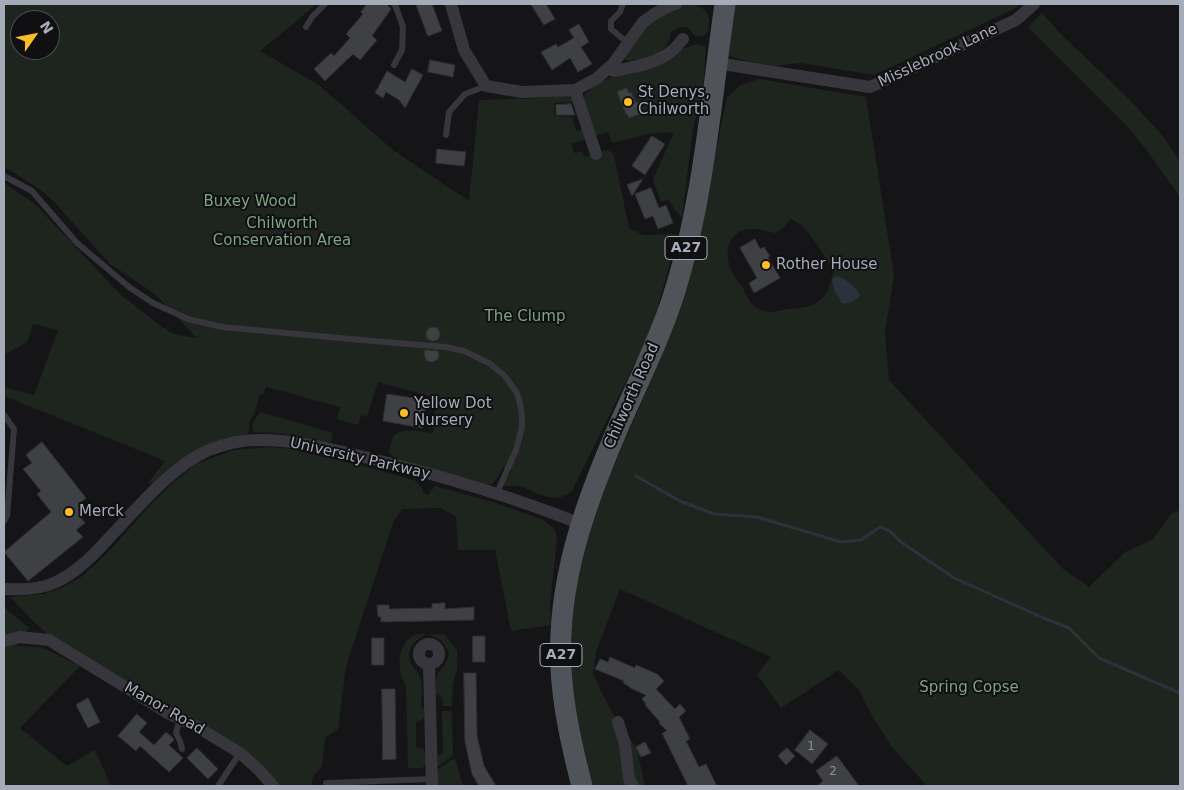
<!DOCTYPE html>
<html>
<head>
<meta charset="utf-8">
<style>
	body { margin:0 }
	#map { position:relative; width:1184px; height:790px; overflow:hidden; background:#151517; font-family:"DejaVu Sans",sans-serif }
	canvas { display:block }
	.frame { position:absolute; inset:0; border:5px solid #a6abb8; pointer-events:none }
	.north { position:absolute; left:10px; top:10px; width:50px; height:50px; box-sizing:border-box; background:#101012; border:1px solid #4c4e54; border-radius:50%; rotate:57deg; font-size:14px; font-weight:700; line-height:20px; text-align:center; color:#a6abb8 }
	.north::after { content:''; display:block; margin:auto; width:18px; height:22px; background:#fdbd26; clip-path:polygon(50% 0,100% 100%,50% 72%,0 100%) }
</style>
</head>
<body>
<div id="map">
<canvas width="1184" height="790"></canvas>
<div class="frame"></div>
<div class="north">N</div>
</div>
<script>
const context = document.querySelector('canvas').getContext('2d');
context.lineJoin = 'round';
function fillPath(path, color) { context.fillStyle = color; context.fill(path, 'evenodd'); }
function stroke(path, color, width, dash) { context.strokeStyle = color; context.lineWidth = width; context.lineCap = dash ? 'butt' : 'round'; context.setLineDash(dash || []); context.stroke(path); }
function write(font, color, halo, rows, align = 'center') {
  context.font = font + ' "DejaVu Sans",sans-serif'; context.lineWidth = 4; context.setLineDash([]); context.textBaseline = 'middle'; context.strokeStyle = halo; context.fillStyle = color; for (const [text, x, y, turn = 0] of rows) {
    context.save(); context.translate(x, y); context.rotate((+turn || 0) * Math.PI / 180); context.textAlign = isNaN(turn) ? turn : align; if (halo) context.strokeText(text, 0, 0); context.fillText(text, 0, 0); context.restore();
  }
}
fillPath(new Path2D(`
	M4,4H316L298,20L260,51L319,85L393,150L469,201L479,100L538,98L571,94L576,102L554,103V116L572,117L576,131L583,129L586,139L571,144L574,153L582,151L585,157L607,150L611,152L614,155L629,228L643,235L678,234L651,331L572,491C553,507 537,490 517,486C514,485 509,487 505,486L504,484L507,477L512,471L503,467C499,474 496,483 489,485L395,459L389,453C390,449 391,441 393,437C400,427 423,432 433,433L436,398L378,382L367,417L361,415L358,425L337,419L340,407L266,387L263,395L260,394L255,411L249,424V431L247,434L195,451L174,464L151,484L148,483L165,461L4,396V387L34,395L58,330L33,324L27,342L4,355V183L35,204L121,295L154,321L167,330L177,335L197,338L155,294L110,264L56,204L41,190L10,170L4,168ZM20,20H50V50H20Z
	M683,4C695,4 710,7 709,22C708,26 709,31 706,34C703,38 698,36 695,36L688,28L680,27L671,32C670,37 669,43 665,47C656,58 638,63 625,60L624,56L642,30L674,6Z
	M733,4H1021L1014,9L874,75L800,63L776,66L750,62L729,56Z
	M1042,13L1063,36L1126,96L1163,136L1180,162V197L1145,148L1127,126L1028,27Z
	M697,44L706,47L703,91L693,128L682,218L674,209L669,200L661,202L653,181L654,177L674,132L648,134L612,143L608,132L595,136L584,99L585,94L598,83L610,78L656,66L679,50Z
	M759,79L866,97L894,275L885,333L889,380L1063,569L1089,587L1125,552L1152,540L1171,514L1180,510V786H927L892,747L874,719L864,701L860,691L839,670L781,708L757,675L771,657L620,589L596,652L593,673L599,687L614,716L637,749L645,786H591L571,693L569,622L583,537L659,362L712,171L727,97L739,86ZM790,219C807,223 824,257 834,272C830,279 829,292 824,296C811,309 805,307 789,309C779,310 769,315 759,309C750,305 747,297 743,288C739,283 735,278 732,272C725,256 725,237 744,230C754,227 766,231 775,233L784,227Z
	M261,412L333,433L331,441L326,443C303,437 280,431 256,433C248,426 255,418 261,412Z
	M270,447L290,449L371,468L416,481L423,489V493L428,495L435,486L493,502L544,520L552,527L555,530L557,540L550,605L551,625L511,631L495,550H458L456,516L440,508L402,509L394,520L346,666L338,729L325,738L322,766L313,777L311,786H279L274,780L52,638L34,622L10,597L44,594L62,588L84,575L111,549L151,504L173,483L196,464L234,450Z
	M4,607L29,628L16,646L41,647L80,666L20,728L67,766L95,750L111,786H4Z
	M418,634H426C411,642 403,654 415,670C418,673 420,675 421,680C423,689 421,699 421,708L425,709L424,717L422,719L416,722V747C428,749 426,755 426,765L422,768H408L406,686C404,682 402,679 401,675C397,659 401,638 418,634Z
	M429,634H435L445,635L454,646L457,651V668L453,685L452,706H443L442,697L435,694C435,688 435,682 437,677C440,667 449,665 449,652L441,640Z
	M442,711H452L453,756L435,768L433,758L443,753Z
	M455,758L463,786H434V772Z`), '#1d251e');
fillPath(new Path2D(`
	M836,276C845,278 856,287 860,295C856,301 849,305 842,303C838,297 832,287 832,279Z`), '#2a333c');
stroke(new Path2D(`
	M636,476L680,501L714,514L757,517L841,542L861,540L880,527L890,531L901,542L954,578L1046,619L1069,628L1099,658L1180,693`), '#2a333c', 3);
const building = new Path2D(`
	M367,4H386L391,9L372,36L377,40L360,60L353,54L325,81L314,69L331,53L334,56L350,38L346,34L363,14L361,12Z
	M416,4H432L442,31L428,36Z
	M531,4H546L555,19L544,25Z
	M579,24L589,42L581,47L592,64L578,72L570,58L552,70L541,52L556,44L558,47L574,38L569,30Z
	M430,60L455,65L453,77L428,72Z
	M412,69L423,75L405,108L399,100L386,92L383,98L375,93L387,71L405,82Z
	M627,88L629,93L631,92L636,103L640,101L643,110L641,111L642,113L629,118L627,114H626L617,92Z
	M571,104L575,115H556V105Z
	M652,136L665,144L645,175L632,166Z
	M437,149L466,152L464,166L436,163Z
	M643,179L632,196L627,185Z
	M651,188L659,208L666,205L673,223L658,229L653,216L645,219L635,194Z
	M755,239L760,249L764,247L770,256L768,257L780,278L754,293L749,283L757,278L740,248Z
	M426 334a7 7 0 1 1 14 0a7 7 0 1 1-14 0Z
	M425,350L438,351L439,356L437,360L432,362L427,361L424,355Z
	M387,394L427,400L422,428L383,421Z
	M42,442L86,498L80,503L87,512L80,517L85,523L76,530L83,537L28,581L4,552L51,512L37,494L41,491L23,469L32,463L26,455Z
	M445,603V609L474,607V620L381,622V617H378L377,605H389V609L432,608V604Z
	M473,636H485V662H473Z
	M372,638H384V665H372Z
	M610,657L635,668L636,665L657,674L664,681L656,689L675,709L680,704L686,711L679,717L690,739L686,741L699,767L706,764L717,786H688L662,733L667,731L659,723L660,722L645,705L646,704L642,699L646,695L630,688V687L623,683L624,681L595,669L600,659L608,662Z
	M464,673H476L477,736L484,766L496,786H479L472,774L465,742Z
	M382,689H395L396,759L383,760Z
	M88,698L100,722L88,728L76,705Z
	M137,714L147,723L139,732L154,745L166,732L173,738L174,740L169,745L183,758L169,772L140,746L136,751L118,736Z
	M810,730L828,744L812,764L795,750Z
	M645,742L651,753L641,757L636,747Z
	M197,748L218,769L208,779L187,758Z
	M787,748L795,756L786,765L778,756Z
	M837,756L859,786H817L823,781L816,771Z`);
fillPath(building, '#3f4044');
stroke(building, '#2f2f33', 1);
stroke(new Path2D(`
	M623,4L620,12L611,21V29L628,43
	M306,27L312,17L325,4
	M394,65L402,50L403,27L396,7L394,4
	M446,135L449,112L465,94L486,86
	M4,176L32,191L77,243L129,287L153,303L188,319L222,327L361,340L446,347L464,351L489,363L504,375L517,393L520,403L522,416V427L516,450L497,493
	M4,415L14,429L7,516L4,521
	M180,719L176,733L180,741L182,749
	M326,783L432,779
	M218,786L240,753`), '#36363c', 6);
stroke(new Path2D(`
	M451,4L464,50L486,86L522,92L575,90L596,79L613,64L643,22L656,13L667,7L676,4
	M716,63L870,87L1016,20L1034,4
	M608,68L614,71C633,67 657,64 673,50C677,47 680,42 683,39
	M575,90L596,154
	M4,589C21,590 40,590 56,582C76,573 93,556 108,539C136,510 171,466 209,450C224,444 241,440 257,440C296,439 335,450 372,459C443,476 513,497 581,524
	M4,641L20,637L49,640L166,712L199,728L240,753L259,770L273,786
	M419 654a10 10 0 1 1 20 0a10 10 0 1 1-20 0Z
	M429,664L432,786
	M618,722L625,744L629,779L633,786`), '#36363c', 12);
stroke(new Path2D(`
	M582,786C569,736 558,685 561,634C564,564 588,498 615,435C634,390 657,346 672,300C703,206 711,101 725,4`), '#51535b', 21);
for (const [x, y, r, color] of [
	[628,102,5,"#fdbd26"],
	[766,265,5,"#fdbd26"],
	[404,413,5,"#fdbd26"],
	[69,512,5,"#fdbd26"]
]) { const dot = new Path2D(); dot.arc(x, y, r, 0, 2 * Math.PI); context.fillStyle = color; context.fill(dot); stroke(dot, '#101012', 2); }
write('12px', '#8c909b', null, [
	["1",811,747],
	["2",833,772]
]);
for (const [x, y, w] of [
	[686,248,42],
	[561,655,42]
]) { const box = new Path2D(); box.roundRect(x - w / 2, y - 11.5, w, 23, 4); context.fillStyle = '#101012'; context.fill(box); stroke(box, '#a6abb8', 1); }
write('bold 14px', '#a6abb8', null, [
	["A27",686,248],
	["A27",561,655]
]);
write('15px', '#a6abb8', '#101012', [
	["Misslebrook Lane",938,56,-25],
	["Chilworth Road",632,396,-66],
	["University Parkway",360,459,13],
	["Manor Road",164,709,30]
]);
write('15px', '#a6abb8', '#101012', [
	["St Denys,",638,93],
	["Chilworth",638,110],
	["Rother House",776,265],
	["Yellow Dot",414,404],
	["Nursery",414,421],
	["Merck",79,512]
], 'left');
write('15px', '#7ba480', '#101012', [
	["Buxey Wood",250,202],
	["Chilworth",282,224],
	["Conservation Area",282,241],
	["The Clump",525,317],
	["Spring Copse",969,688]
]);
</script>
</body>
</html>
